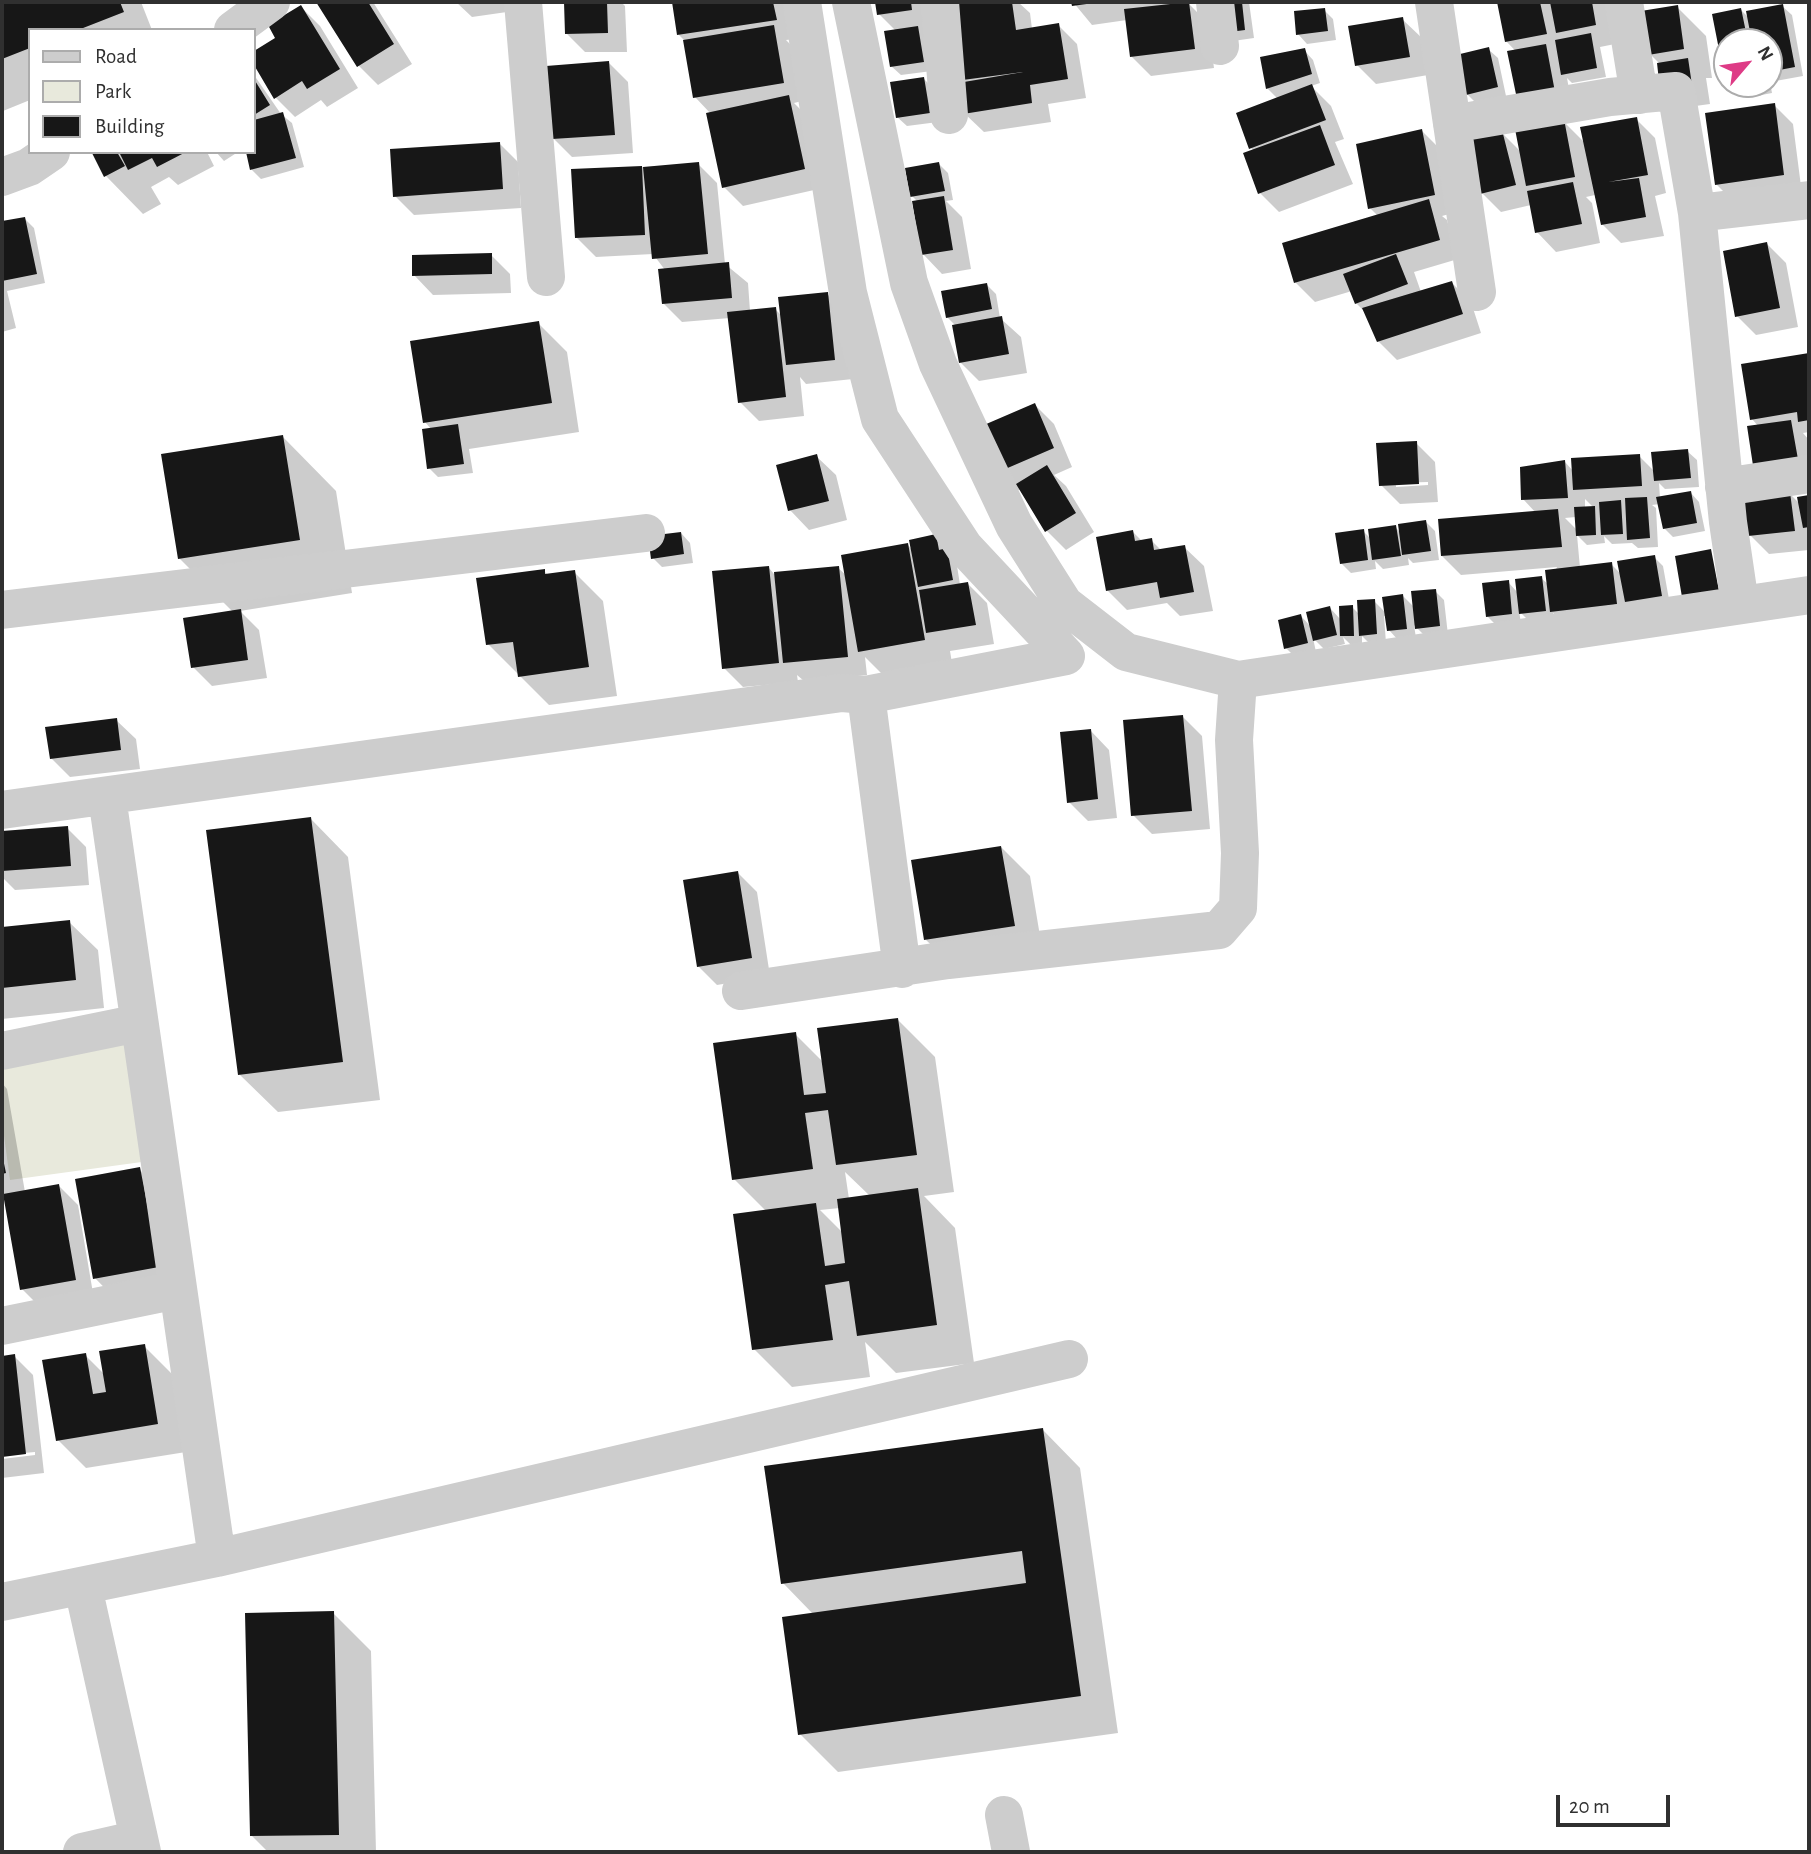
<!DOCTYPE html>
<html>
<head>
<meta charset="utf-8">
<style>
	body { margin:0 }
	#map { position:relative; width:1811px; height:1854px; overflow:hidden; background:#fff; font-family:"Alegreya Sans",sans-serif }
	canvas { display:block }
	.frame { position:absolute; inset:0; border:4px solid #303030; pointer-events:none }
	.legend { position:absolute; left:28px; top:28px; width:228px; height:126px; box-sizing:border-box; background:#fff; border:2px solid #acacac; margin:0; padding:9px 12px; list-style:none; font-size:21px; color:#303030 }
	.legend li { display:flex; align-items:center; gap:14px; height:35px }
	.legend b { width:35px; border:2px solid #acacac }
	.north { position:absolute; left:1713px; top:28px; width:70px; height:70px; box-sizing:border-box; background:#fff; border:2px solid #acacac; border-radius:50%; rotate:61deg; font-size:19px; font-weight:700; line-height:28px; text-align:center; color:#303030 }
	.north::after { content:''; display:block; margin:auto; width:24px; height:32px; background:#de3b86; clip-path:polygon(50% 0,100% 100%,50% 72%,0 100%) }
	.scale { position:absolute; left:1556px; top:1795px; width:114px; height:32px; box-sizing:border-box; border:4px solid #303030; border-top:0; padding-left:9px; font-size:21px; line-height:24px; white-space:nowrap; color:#303030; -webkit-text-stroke:5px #fff; paint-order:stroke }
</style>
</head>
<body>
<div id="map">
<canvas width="1811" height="1854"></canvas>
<div class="frame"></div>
<ul class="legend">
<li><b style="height:9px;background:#cdcdcd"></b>Road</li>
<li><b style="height:19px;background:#e8e9dc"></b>Park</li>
<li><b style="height:19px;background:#171717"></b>Building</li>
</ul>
<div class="north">N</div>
<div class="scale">20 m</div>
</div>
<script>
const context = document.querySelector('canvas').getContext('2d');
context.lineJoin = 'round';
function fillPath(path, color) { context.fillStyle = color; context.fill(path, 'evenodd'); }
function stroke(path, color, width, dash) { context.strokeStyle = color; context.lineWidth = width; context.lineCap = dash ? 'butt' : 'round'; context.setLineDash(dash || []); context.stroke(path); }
fillPath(new Path2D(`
	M117,1036L133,1046L149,1161L10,1180L2,1121V1053Z`), '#e8e9dc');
fillPath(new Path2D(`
	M2,2H141L152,30H30V100L3,111Z
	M318,2H373L412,64L378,85L359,66Z
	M456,2H527L528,9L472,17Z
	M566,2H621L625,6L627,52H585L566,33Z
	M673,2H787L795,39L786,40L792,46L802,101L794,103L807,116L823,188L743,206L724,187L711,114L695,97L685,41L679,35Z
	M877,2H927L932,71L901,75L891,66L896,31L879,14Z
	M951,2H1018L1030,13L1032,29L1058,25L1077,44L1086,98L1048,104L1051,122L984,132L964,113Z
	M1073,2L1189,4L1208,23L1214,68L1151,76L1132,57L1127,20L1092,25Z
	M1220,2H1249L1254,38L1233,41Z
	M1499,2H1607L1615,44L1600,47L1606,77L1572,83L1567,78L1573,111L1506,41Z
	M1782,6L1792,15L1803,76L1770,82L1772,93L1746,98L1732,84H1769V42H1727V79L1714,15L1741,10L1750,19Z
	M301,7L320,26L358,88L327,107L321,100L295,117L276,98L254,62V53L278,38Z
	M1677,7L1706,36L1712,78H1706L1710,104L1681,108L1660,64L1650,54Z
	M1324,10L1333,19L1336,40L1307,44L1298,34Z
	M1402,19L1422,38L1428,75L1376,84L1357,65Z
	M1488,49L1498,58L1506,96L1476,103L1467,94Z
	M1304,50L1313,60L1320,83L1311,86L1331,106L1344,139L1335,142L1353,184L1279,212L1260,193L1254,151L1251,148L1278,99L1267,88Z
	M609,63L628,82L633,153L572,157L553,138Z
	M254,75L281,114L292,123L304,167L261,179L252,170L247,152H254Z
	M924,79L933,88L938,122L907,126L897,117Z
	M1774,105L1793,124L1802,194L1735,203L1716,184Z
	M1636,119L1655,138L1666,193L1655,196L1664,236L1621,243L1602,224L1595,195L1586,197L1592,203L1600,243L1556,252L1537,232L1531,205L1501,212L1482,193L1501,132L1521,152L1563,121L1585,143Z
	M1422,131L1441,150L1453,213L1442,216L1447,220L1458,259L1414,272L1421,292L1452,283L1471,302L1481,333L1397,360L1378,341L1366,313L1356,303L1352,291L1315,302L1296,283L1284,244L1378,216L1370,208Z
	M499,143L518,162L521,208L414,215L395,196Z
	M98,152H119L122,156L121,152H207L214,166L178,185L169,177L151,187L161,204L143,214L106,176L94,154Z
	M216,152H238L224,161Z
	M698,164L717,183L725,264L748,283L750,311L775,309L782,316L827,294L847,313L853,379L806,384L800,377L804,416L759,421L740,402L730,318L682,322L663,303L665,270L653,254L596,257L576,237L573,171Z
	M939,164L948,173L953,200L946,201L962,217L971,269L942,274L923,254L918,202L912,196Z
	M25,219L34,228L45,283L7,291L16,328L2,332V223Z
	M1767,244L1786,263L1798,327L1756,335L1737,316Z
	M491,255L510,274L511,293L433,295L414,275Z
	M987,285L996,294L1000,318L1021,337L1027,373L979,381L960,362L956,326L947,317Z
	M538,323L567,352L579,432L469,449L473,473L438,477L429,468L431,429L425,422Z
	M1809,355V432L1803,433L1809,440V485L1752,419L1743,366Z
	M1035,405L1054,424L1072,467L1054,475L1066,486L1094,532L1066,550L1047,531L1021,489L1016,491L997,472Z
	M283,437L336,491L352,593L240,611L259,630L267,678L212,686L193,667L233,612L179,558Z
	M1416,443L1435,462L1438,502L1400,504L1381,485ZM1428,482V485L1396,487V483Z
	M1687,451L1697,460L1699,487L1665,489L1659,483L1660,498L1690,492L1699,502L1705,531L1673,537L1664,528L1660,504L1652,505L1656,508L1658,547L1638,548L1632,543L1612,544L1604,536L1605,543L1587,545L1577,535L1580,568L1611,564L1621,574L1654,557L1663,566L1670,605L1571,631L1553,613L1554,619L1530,622L1519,611L1521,623L1497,626L1488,617L1508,582L1518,593L1541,578L1549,585L1557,567L1461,575L1442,556L1536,513L1523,499L1565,462L1573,471L1639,456L1655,472ZM1585,499L1593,507L1585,508ZM1576,517L1577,530L1565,518Z
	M816,456L836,475L847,520L809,530L790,510Z
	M1790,494L1800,504L1799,499L1809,497V550L1769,554L1750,535Z
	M1426,522L1435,531L1439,560L1413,563L1408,558L1409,565L1383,569L1375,561L1376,569L1351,573L1341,563L1363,531L1371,539L1395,527L1401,533Z
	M1133,532L1143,542L1151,540L1162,551L1184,547L1204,566L1213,611L1180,616L1167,603L1127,610L1108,591Z
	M681,533L690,543L693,563L662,567L653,558Z
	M935,536L956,559L960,585L968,584L987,603L994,644L950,651L953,669L888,680L865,657L867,675L804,681L797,675L798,682L743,687L724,668L769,568L774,574L838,568L846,575L908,545L913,551Z
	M544,571L549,576L574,572L603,601L617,696L549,705L488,644Z
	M1435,591L1444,600L1448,635L1426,637L1414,625L1416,638L1398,640L1389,630L1387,616H1384L1386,643L1370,644L1362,636V644L1351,645L1343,637L1345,644L1324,649L1313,638L1316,652L1295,657L1286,648L1301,616L1311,627L1330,608L1341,620L1352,607L1359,614L1374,601L1386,613L1403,596L1415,608Z
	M1183,717L1202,736L1210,829L1152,834L1133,815Z
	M116,720L136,739L140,769L70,777L51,758Z
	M1090,730L1109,750L1117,818L1088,821L1069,802Z
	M311,819L348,857L380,1100L278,1112L240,1075Z
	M67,828L86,847L89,885L15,890L2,877V833Z
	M1001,847L1030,876L1043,954L955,968L926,940Z
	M738,873L757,892L770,976L717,985L698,966Z
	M69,922L98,950L104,1008L2,1019V929Z
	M897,1019L935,1057L954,1192L924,1196L955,1228L974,1363L896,1373L865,1342L870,1377L792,1387L754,1349L766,1211L734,1179L795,1034L823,1062ZM845,1172L870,1196L849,1199ZM840,1208L843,1233L820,1210Z
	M2,1083L7,1089L25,1192L59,1186L78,1205L94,1299L41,1308L22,1289L5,1195L2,1196Z
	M139,1169L168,1198L186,1296L123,1307L95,1278Z
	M144,1346L173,1375L186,1452L86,1468L58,1440L85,1355L105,1375Z
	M14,1356L33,1375L44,1473L2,1478V1459L35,1455V1452L2,1455V1358Z
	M1043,1430L1080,1468L1118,1733L838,1772L800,1734L813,1614L783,1583Z
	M333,1613L371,1651L376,1852H268L252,1836Z`), '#0003');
fillPath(new Path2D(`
	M2,2H120L124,12L78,30H30V48L2,59Z
	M316,2H368L394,44L357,67Z
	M564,2H607L608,33L565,34Z
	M672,2H773L777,20L677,35Z
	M875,2H911L912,10L877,15Z
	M944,2H1012L1016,30L1059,23L1068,79L1030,85L1032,103L963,114L958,83L1023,72L955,81Z
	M1071,2H1094V3L1072,6Z
	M1189,2L1195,49L1130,57L1124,9Z
	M1218,2H1242L1245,30L1222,33Z
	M1497,2H1540L1547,34L1505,42Z
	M1550,2H1592L1596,25L1556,33Z
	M1783,4L1795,67L1769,72V42H1752L1746,11Z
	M301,5L340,69L307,89L302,81L274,99L254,65V51L275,38L268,25Z
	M1678,5L1684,49L1648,55L1641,11Z
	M1325,8L1328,31L1296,35L1294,11Z
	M1741,8L1748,42H1727L1725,80L1712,14Z
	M1403,17L1410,57L1355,66L1348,26Z
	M774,25L784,83L693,98L683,40Z
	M918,26L924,62L890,67L884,31Z
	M1591,33L1597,68L1561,75L1555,40Z
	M1546,44L1555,92L1517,99L1507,51Z
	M1489,47L1498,87L1466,95L1456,55Z
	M1305,48L1312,74L1266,89L1260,57Z
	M1688,58L1692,85L1660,90L1657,63Z
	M609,61L615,135L552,139L546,66Z
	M924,77L930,113L896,118L890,82Z
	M254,79L270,105L254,115Z
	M1312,84L1326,120L1249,149L1236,113Z
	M789,95L805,169L722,188L706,113Z
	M1775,103L1784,175L1715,185L1705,113Z
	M283,112L296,158L250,170L246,152H254V120Z
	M1637,117L1648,175L1608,182L1639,178L1646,217L1601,225L1580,127Z
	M1564,119L1575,177L1526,186L1515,129Z
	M1320,125L1335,165L1258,194L1243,153Z
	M1422,129L1435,195L1368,209L1356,144Z
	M1502,130L1516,185L1480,194L1467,139Z
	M500,142L503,189L393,197L390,149Z
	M117,152L125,166L104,177L92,153Z
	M119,152H186L157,167L152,158L128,170Z
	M699,162L708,254L652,259L643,167Z
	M939,162L945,191L910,197L905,168Z
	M642,166L645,235L575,238L571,169Z
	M1573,182L1582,224L1535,233L1527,191Z
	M944,196L953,250L921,255L912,201Z
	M1429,199L1440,240L1294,283L1282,243Z
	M25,217L37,274L2,281V221Z
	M1767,242L1780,308L1735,317L1723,251Z
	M492,253V274L412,276V255Z
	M1396,254L1408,284L1355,304L1343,274Z
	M729,262L732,298L662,304L658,269Z
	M1452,281L1463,314L1377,342L1362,308Z
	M987,283L992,309L946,318L941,291Z
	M828,292L835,360L786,365L778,297Z
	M776,307L786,397L738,403L727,312Z
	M1002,316L1009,354L959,363L952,325Z
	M539,321L552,403L423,423L410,341Z
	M1809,353V420L1798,422L1797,412L1750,420L1741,364Z
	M1035,403L1054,448L996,473L977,428Z
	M1791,420L1799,465L1754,472L1747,426Z
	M458,424L464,464L427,469L422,429Z
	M283,435L300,540L178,559L161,454Z
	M1417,441L1419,484L1379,486L1376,443Z
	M1688,449L1691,478L1654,481L1651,452Z
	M817,454L829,501L788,511L776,465Z
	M1640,454L1642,486L1573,490L1571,458Z
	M1565,460L1568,498L1521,500L1520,467Z
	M1047,465L1076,513L1045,532L1016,484Z
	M1691,491L1697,523L1663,529L1656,497Z
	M1790,492L1795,531L1748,536L1743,497Z
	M1809,495V527L1803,528L1797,497Z
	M1647,497L1650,538L1627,540L1625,498Z
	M1621,500L1623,534L1601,535L1599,502Z
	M1595,506L1596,535L1576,536L1574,507Z
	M1558,509L1562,547L1441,556L1438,519Z
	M1426,520L1431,551L1402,555L1398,524Z
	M1396,525L1401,556L1372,560L1368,529Z
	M1364,529L1368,560L1340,564L1335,533Z
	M1133,530L1135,541L1152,538L1154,550L1185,545L1194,592L1160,598L1157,582L1106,591L1096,537Z
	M681,532L684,554L651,559L648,536Z
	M936,534L939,550L947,548L953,580L918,587L909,540Z
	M908,543L925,640L858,652L841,555Z
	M1711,549L1719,591L1682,597L1675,556Z
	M1655,555L1662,596L1625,602L1617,561Z
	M1612,562L1617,604L1550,612L1545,570Z
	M769,566L779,663L722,669L712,571Z
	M839,566L848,657L783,663L774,572Z
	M545,569V574L575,570L589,667L518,677L513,642L486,645L476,578Z
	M1542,576L1546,611L1519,614L1515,579Z
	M1509,580L1512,614L1486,617L1482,583Z
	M968,582L976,625L926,633L919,590Z
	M1436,589L1440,626L1415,629L1411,591Z
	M1403,594L1407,629L1387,631L1382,597Z
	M1375,599L1377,634L1359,636L1357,600Z
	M1353,605L1354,636H1340L1339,606Z
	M1330,606L1337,635L1313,641L1306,612Z
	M241,609L248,660L191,668L183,618Z
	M1301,614L1308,643L1284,649L1278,620Z
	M1183,715L1192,811L1131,816L1123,720Z
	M117,718L121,750L50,759L45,727Z
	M1091,729L1098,799L1067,803L1060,732Z
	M311,817L343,1062L238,1075L206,830Z
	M68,826L71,866L2,871V831Z
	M1001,846L1015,926L924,940L911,860Z
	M738,871L752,958L697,967L683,880Z
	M70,920L76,980L2,988V927Z
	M898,1018L917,1155L836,1165L828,1110L805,1113L813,1169L732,1180L713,1043L796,1032L804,1095L826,1093L817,1028Z
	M2,1154L6,1173L2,1174Z
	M140,1167L159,1267L93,1279L75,1179Z
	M59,1184L76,1280L20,1290L3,1194Z
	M918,1188L937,1325L857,1336L849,1281L825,1285L833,1340L752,1350L733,1214L816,1203L825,1266L845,1263L837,1199Z
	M145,1344L158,1424L56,1441L42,1360L86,1353L93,1394L106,1392L99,1351Z
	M15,1354L26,1454L2,1457V1356Z
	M1043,1428L1081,1696L798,1735L782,1617L1026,1583L1022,1551L781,1584L764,1466Z
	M334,1611L339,1835L250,1836L245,1613Z`), '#171717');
stroke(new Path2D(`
	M523,2L546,277
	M851,2L909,283L938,364L1014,525L1064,604L1126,652L1238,680L1809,595
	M940,2L949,115
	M1215,2L1220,46
	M1434,2L1477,292
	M1624,2L1639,95
	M233,30L271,2
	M1452,124L1610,97L1676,91L1697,213L1728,522L1740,604
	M2,177L29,167L51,152
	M1697,213L1809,200
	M1724,487L1809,474
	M2,610L646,533
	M866,695L902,969
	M107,797L217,1558
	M2,810L842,693L866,695L1066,656L964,547L880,419L848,293L802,2
	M741,991L948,960L1219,930L1238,908L1240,853L1234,740L1238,680
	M2,1051L139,1023
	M2,1326L178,1290
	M83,1587L142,1852
	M2,1602L217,1558L1069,1359
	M1004,1815L1011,1852
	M82,1852L139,1839`), '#cdcdcd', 38);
</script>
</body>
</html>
